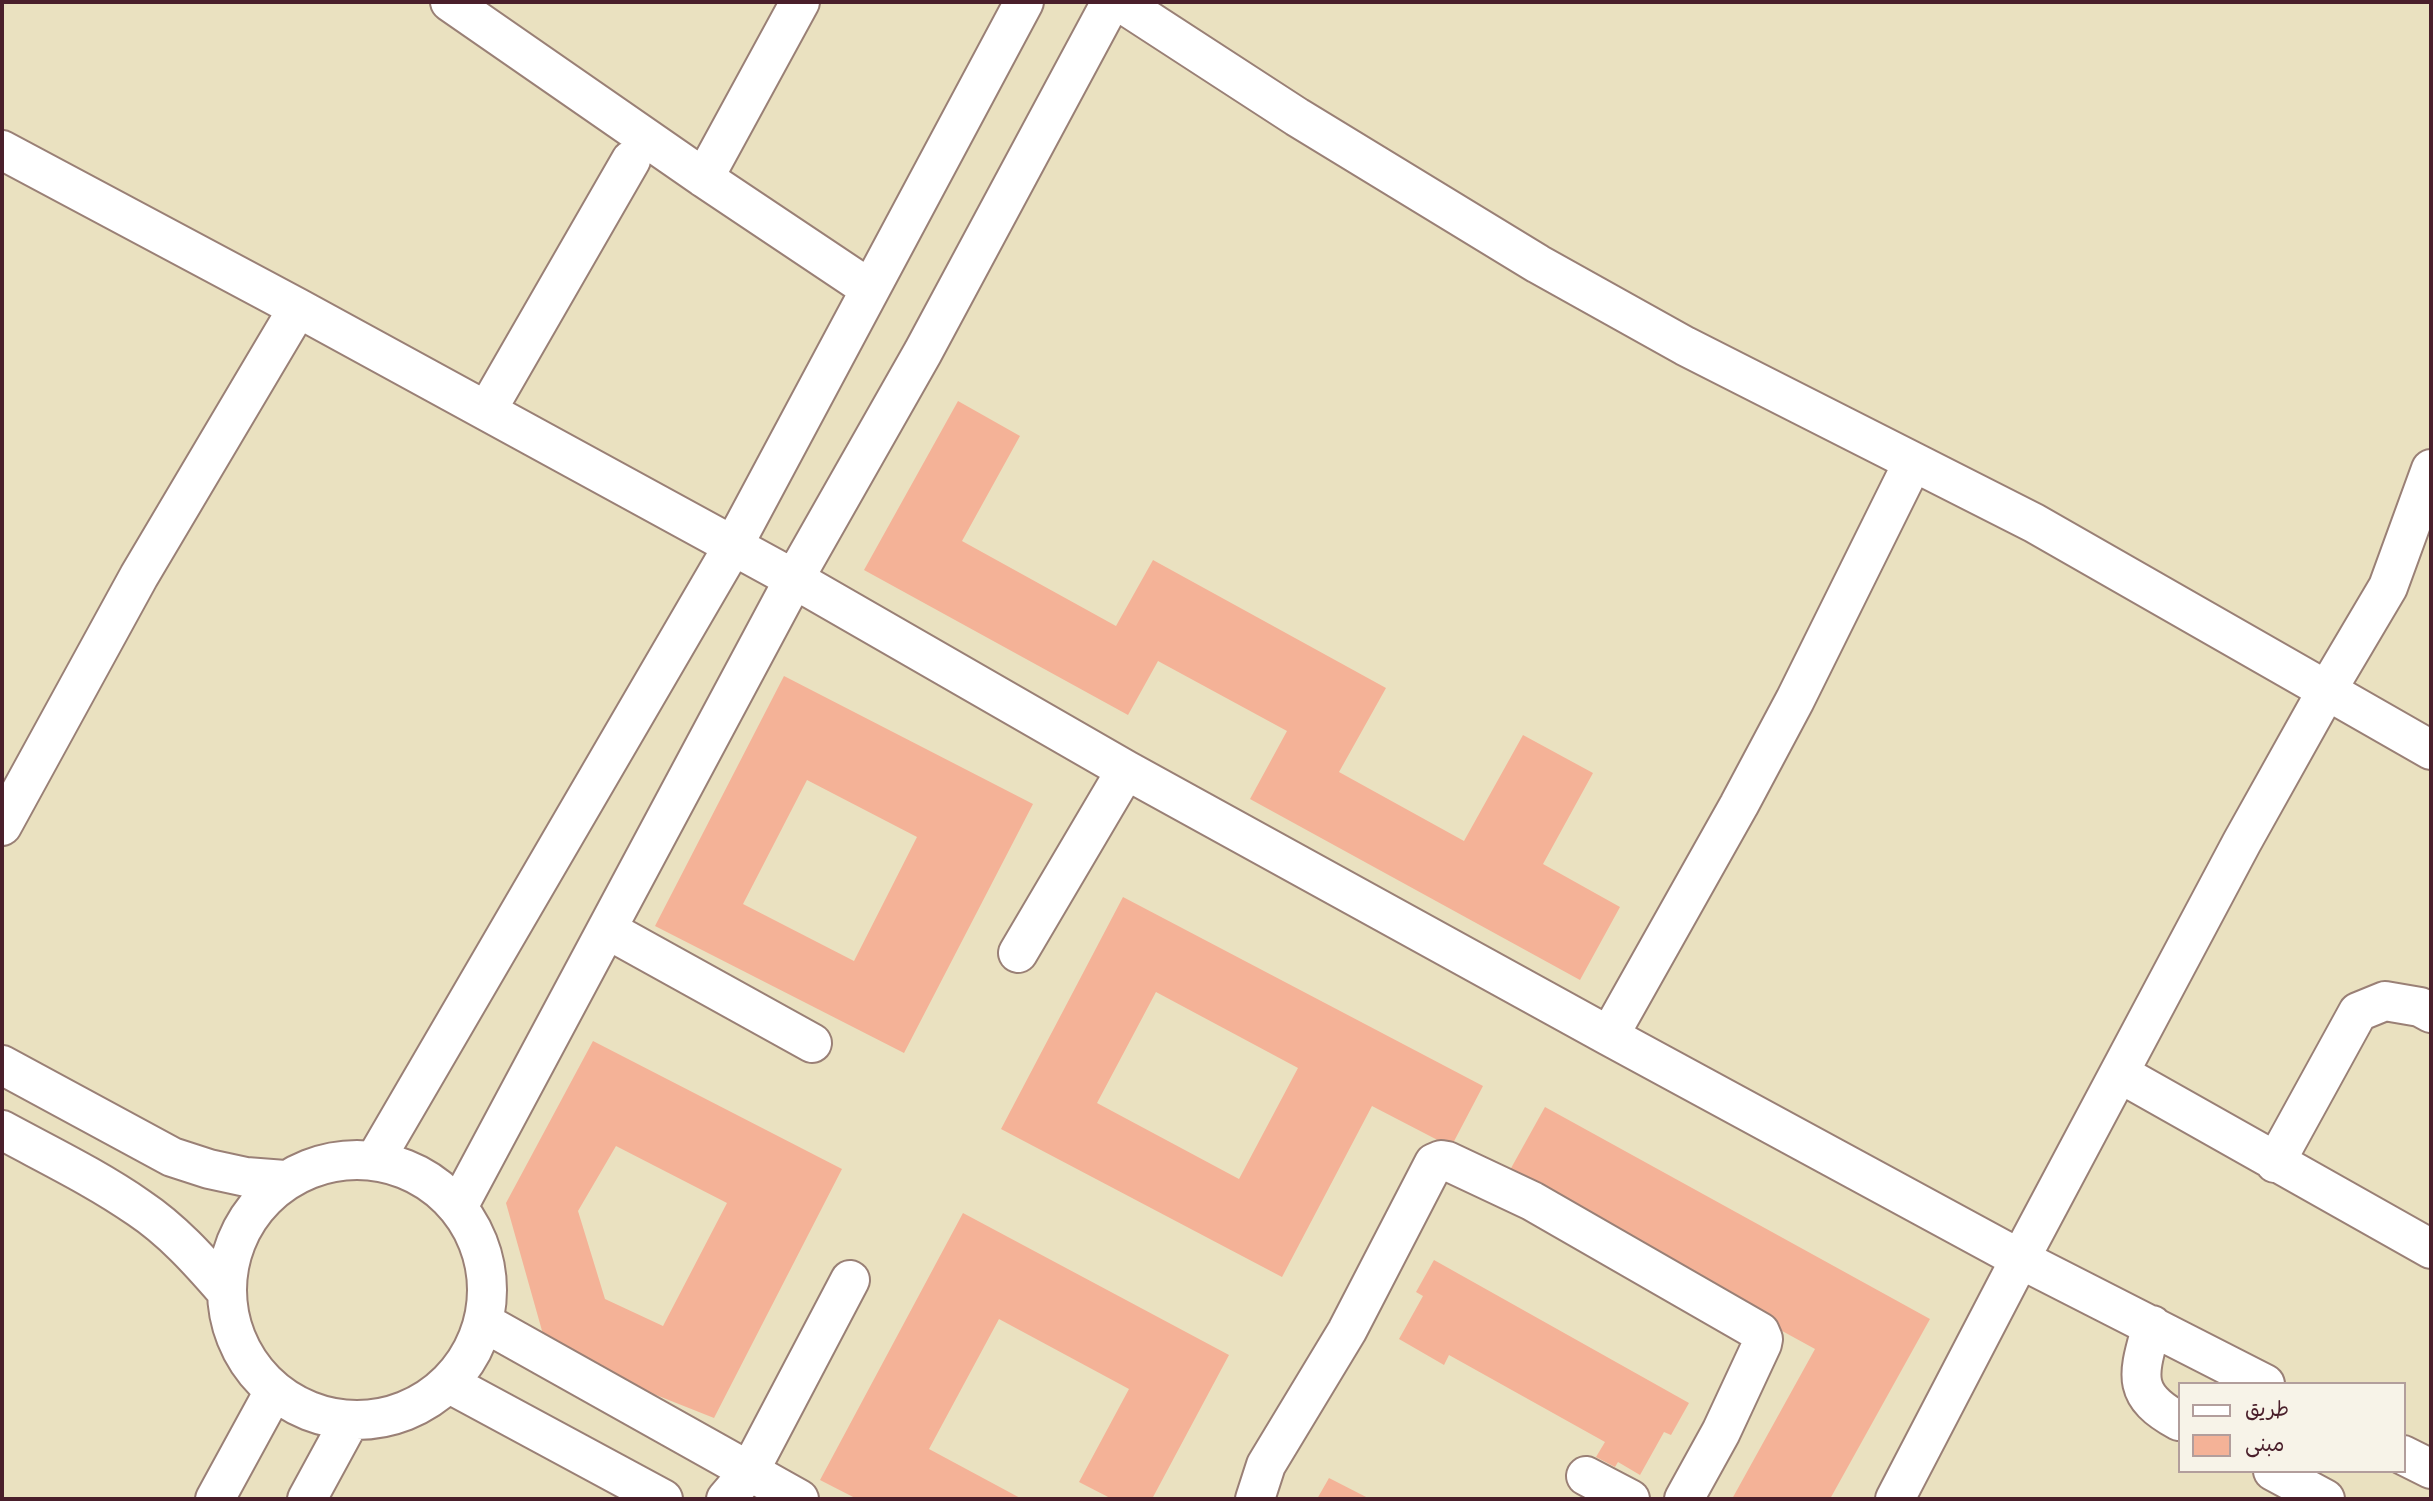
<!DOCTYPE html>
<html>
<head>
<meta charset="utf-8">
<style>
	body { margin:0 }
	#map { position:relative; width:2433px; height:1501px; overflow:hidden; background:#eae1c0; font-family:"Indie Flower","Playpen Sans Arabic",sans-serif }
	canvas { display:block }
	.frame { position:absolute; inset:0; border:4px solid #4a1f2b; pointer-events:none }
	.legend { position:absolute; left:2178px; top:1382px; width:228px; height:91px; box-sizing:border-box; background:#f7f3e8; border:2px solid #b29e9c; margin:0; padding:9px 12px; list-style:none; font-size:21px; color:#4a1f2b }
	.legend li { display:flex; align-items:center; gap:14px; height:35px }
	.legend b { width:35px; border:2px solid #b29e9c }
</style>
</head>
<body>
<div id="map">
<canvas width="2433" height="1501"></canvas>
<div class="frame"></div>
<ul class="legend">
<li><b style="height:9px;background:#fff"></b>طريق</li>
<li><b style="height:19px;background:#f4b297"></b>مبنى</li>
</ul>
</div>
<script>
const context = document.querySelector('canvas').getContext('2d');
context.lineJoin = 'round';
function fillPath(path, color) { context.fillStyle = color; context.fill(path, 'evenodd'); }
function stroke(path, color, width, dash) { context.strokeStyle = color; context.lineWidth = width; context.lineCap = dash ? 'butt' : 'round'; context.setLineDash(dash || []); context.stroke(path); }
fillPath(new Path2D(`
	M958,401L1020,436L962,541L1116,626L1153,560L1386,688L1339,772L1464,841L1523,735L1593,773L1543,864L1620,907L1580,980L1250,799L1287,731L1158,661L1128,715L864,570Z
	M784,676L1033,804L904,1053L655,926ZM807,780L917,837L854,961L743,904Z
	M1123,897L1483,1086L1451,1147L1372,1106L1282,1277L1001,1129ZM1156,992L1298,1068L1239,1179L1097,1103Z
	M593,1041L842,1169L714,1418L548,1352L506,1203ZM616,1146L727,1203L663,1326L605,1299L578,1211Z
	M1545,1107L1930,1319L1830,1499H1732L1815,1349L1505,1179Z
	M963,1213L1229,1355L1152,1499H1112L1079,1482L1129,1389L999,1319L929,1449L1022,1499H857L820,1480Z
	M1434,1260L1689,1403L1671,1435L1664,1432L1640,1475L1618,1462L1615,1467L1596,1457L1605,1442L1449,1355L1444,1365L1399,1339L1423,1296L1416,1292Z
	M1329,1478L1370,1499H1317Z`), '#f4b297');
const minor = new Path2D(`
	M450,2L704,178L870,289
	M1120,2L1297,117L1538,264L1685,346L2034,523L2431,750
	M2,150L298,308L794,579L1126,770L1609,1036L2020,1259L2265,1384
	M704,178L800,2
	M487,410L631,160
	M2,826L139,576L298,308
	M608,930L812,1043
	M1018,953L1126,770
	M1609,1036L1739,805L1795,700L1913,462
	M2,1065L172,1157L209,1169L246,1177L285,1180
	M2119,1073L2431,1249
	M2,1130C48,1155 96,1178 139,1208C172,1230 199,1260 225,1290
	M227 1290a130 130 0 1 1 260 0a130 130 0 1 1-260 0Z
	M375,1160L733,546L1024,2
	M2275,1163L2358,1012L2385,1001L2420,1007L2431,1013
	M458,1207L794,579L923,352L1111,2
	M483,1322L799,1499
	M2152,1325C2139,1373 2129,1394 2179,1421
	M448,1383L663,1499
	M2403,1455L2431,1469
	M2273,1471L2325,1499
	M1586,1476L1630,1499
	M215,1499L274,1391
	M307,1499L350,1420
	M726,1499L749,1472L850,1280
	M1255,1499L1266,1465L1347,1331L1434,1163L1441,1160L1447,1161L1532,1201L1760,1332L1763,1339L1762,1344L1721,1432L1684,1499
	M1895,1499L2020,1259L2242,842L2327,690L2388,587L2431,469`);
stroke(minor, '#9a8076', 42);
stroke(minor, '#fff', 38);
</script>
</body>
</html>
